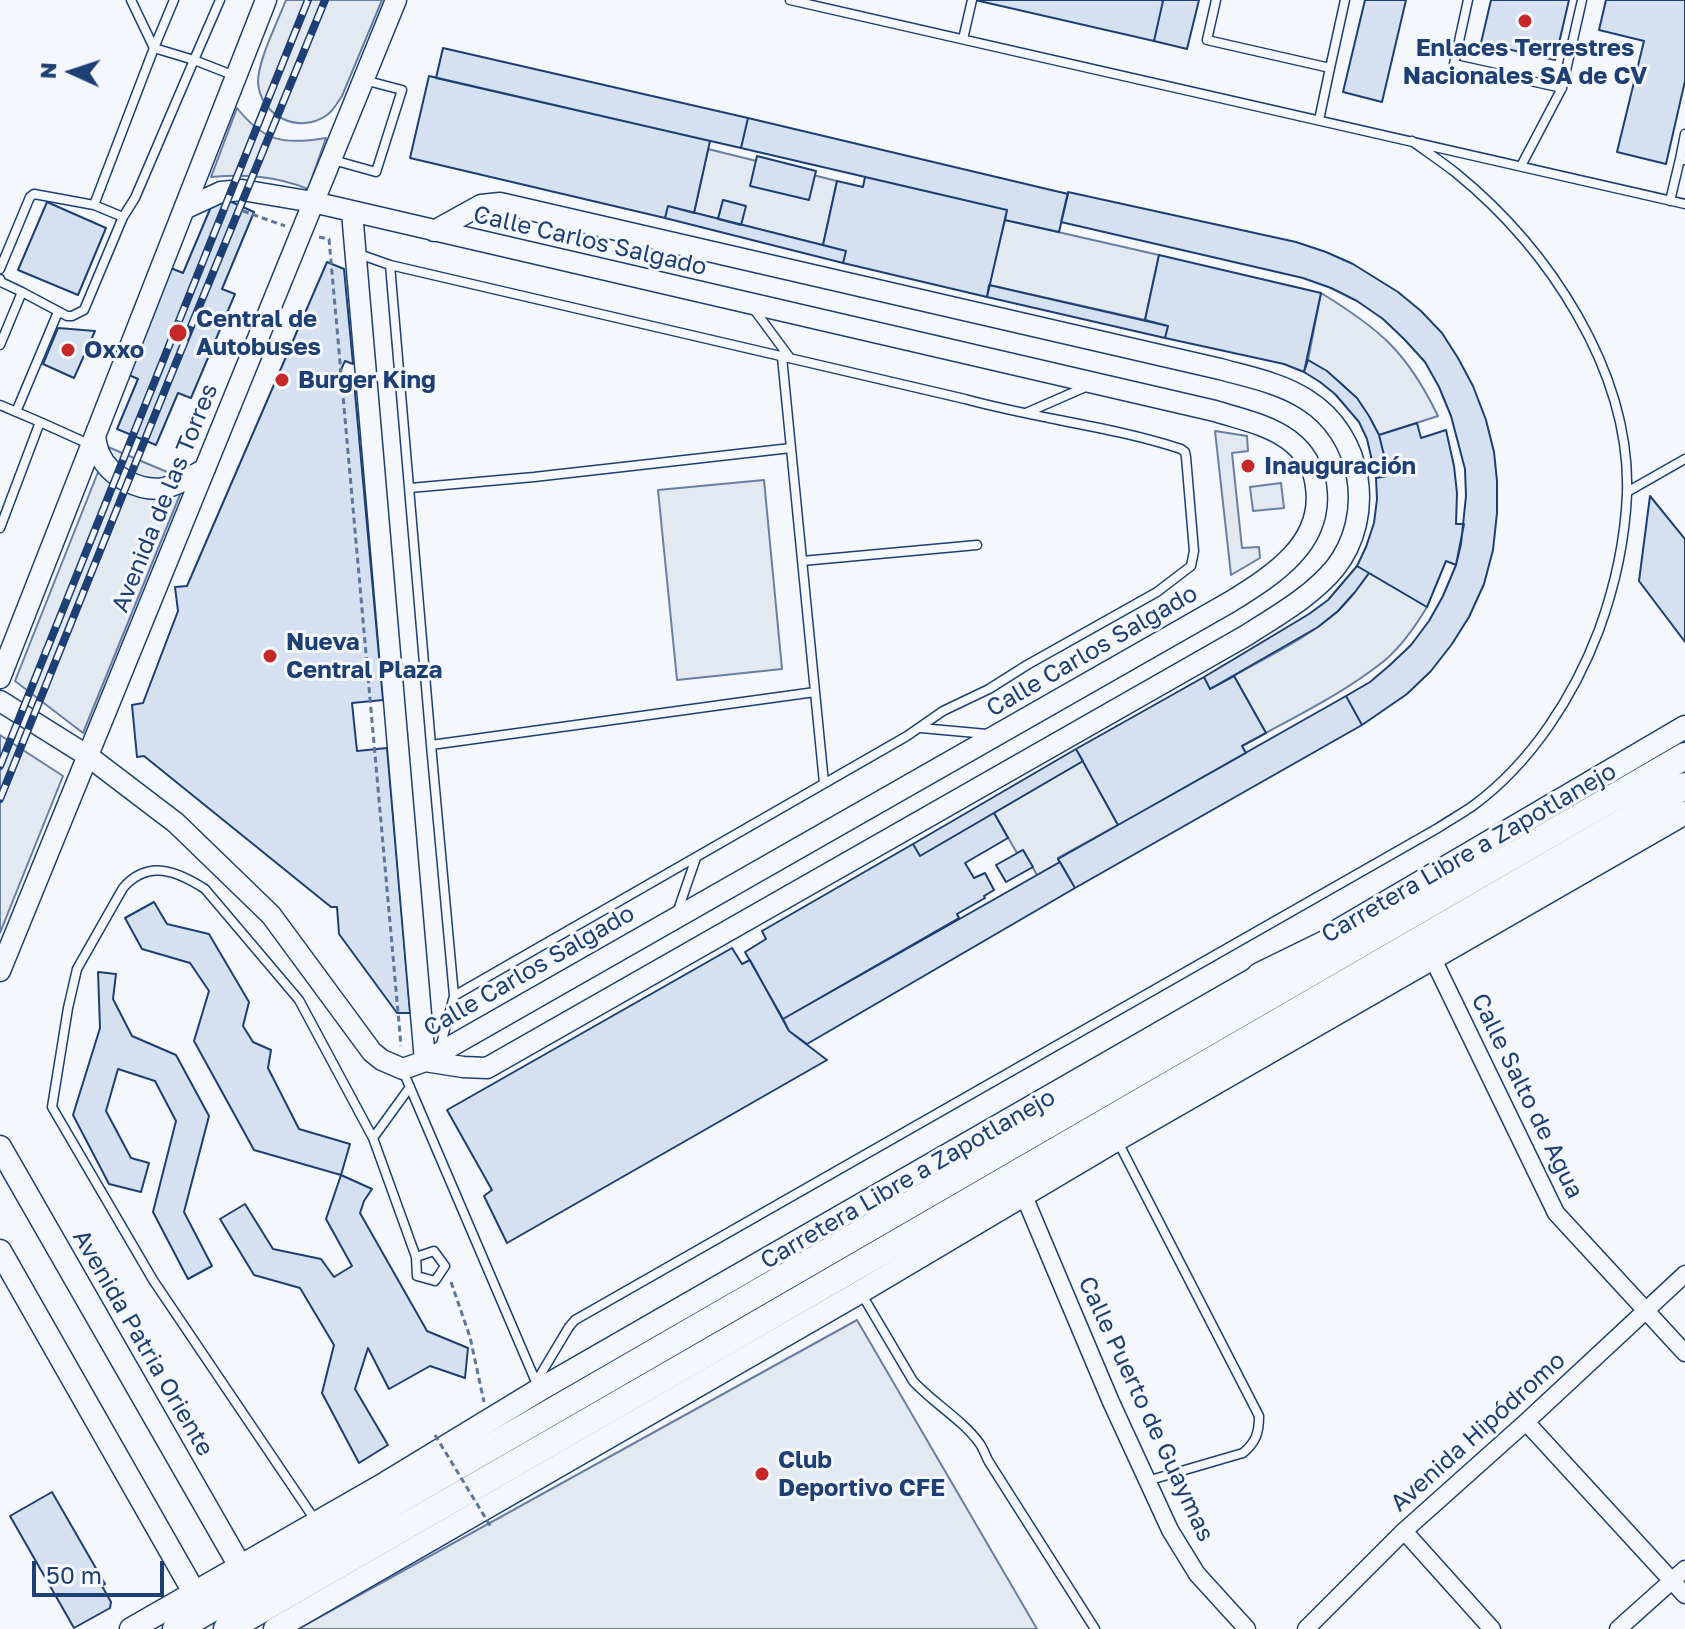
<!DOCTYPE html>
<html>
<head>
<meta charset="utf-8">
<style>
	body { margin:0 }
	#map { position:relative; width:1685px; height:1629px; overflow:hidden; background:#f4f7fb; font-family:"Golos Text",sans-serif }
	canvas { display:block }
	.north { position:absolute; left:32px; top:32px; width:80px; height:80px; -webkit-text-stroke:6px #f4f7fb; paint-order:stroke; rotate:273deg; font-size:22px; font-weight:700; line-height:32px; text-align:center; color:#1d3f73 }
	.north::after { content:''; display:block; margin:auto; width:28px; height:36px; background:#1d3f73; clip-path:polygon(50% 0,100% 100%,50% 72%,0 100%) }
	.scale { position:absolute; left:32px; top:1561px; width:132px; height:36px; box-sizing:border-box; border:4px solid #1d3f73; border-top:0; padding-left:10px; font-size:24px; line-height:28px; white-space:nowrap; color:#1d3f73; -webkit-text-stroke:6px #f4f7fb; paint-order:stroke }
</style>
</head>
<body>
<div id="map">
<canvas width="1685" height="1629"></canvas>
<div class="north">N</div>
<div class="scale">50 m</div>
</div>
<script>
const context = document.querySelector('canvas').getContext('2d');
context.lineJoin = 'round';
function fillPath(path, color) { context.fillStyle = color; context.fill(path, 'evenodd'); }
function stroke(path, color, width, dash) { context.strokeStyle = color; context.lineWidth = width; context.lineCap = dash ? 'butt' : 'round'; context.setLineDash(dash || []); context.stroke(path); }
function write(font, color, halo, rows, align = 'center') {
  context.font = font + ' "Golos Text",sans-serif'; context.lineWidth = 6; context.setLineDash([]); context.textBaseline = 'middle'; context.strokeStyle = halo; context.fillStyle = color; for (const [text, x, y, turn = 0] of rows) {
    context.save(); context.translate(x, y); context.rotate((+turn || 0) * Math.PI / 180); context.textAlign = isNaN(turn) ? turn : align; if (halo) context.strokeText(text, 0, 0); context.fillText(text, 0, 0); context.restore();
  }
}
const green = new Path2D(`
	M286,0H382L342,96C337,103 334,110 327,115C299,135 260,116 258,82C258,60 278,21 286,0Z
	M237,108C264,142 284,145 326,138L308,189C276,176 245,174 211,177Z
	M708,149L837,181L823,245L741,225L745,206L723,200L718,219L694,213Z
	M1005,220L1159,255L1145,320L989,285Z
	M1321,293C1380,329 1407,352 1438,416L1379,435C1361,399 1342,380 1308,360Z
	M1215,431L1247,436L1248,451L1232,453L1242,548L1259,547L1260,558L1231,575Z
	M108,447L186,480L83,733L15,681Z
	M764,480L782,669L677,680L658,490Z
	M1281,483L1284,508L1253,511L1250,487Z
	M1369,573L1427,607C1415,627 1402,646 1384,661C1348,690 1306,711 1266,733L1234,676C1268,656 1307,638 1337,612C1349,601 1359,587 1369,573Z
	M0,735L63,776L0,933Z
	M1083,761L1118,825L1058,858L1060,862L1037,875L1023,850L1017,853L994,813Z
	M857,1320L1037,1629H298Z`);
fillPath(green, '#e3e9f0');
stroke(green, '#687fa3', 2);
const building = new Path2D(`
	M975,0H1161L1163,1L1154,41Z
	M1161,0H1199L1187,49L1154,41L1163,1Z
	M1365,0H1406L1382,102L1343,92Z
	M1491,0H1569L1555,60L1481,43Z
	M1606,0H1685V81L1666,164L1617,152L1644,41L1599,30Z
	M443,48L748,118L741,148L436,78Z
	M429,76L710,141L694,213L668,206L665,218L410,158Z
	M748,118L1068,194L1059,232L1005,220L1007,210L741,148Z
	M757,156L816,171L809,200L750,186Z
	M865,177L1007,210L987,297L843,263L846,251L823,245L837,181L863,187Z
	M1068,192L1296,242L1326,252L1353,264L1398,292L1421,311L1442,333L1458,358L1473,386L1486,420L1494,452L1497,481V513L1493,550L1484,584L1469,617L1452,644L1431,671L1407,694L1362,725L1346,696L1370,682L1390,665L1411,645L1429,621L1443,596L1456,565L1461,544L1466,496L1465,469L1451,416L1439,387L1425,362L1404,339L1383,319L1357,301L1331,288L1303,278L1061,222Z
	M216,195L254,212L222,289L235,294L191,398L178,393L156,445L117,429L138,379L122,372L166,266L183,273Z
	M723,200L746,206L741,225L718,219Z
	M47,202L106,228L78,295L18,270Z
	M668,206L846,251L843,263L665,218Z
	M1159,255L1321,293L1304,372L1284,364L1165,338L1168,326L1145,320Z
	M327,262L344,269L353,364L345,361L338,376L354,382L383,700L352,703L357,751L387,748L410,1013H397L339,934L337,907H331L144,756L137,757L132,705L143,703L178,611L175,587L187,586Z
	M989,285L1168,326L1165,338L987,297Z
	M58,328L95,331L74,378L43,364Z
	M1308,360L1327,371L1357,398L1369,416L1379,435L1384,455L1387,476L1376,478L1367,439L1359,422L1335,394L1320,382L1304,372Z
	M1417,423L1421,438L1446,430L1454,466L1457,493L1456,524H1464L1456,565L1446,561L1427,607L1357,566L1366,547L1374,523L1377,499L1376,478L1387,476L1384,455L1379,435Z
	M1650,496L1685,539V642L1639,581Z
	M1357,566L1369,573L1355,592L1338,611L1318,627L1210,689L1204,677L1309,614L1328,600Z
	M1234,676L1266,733L1242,746L1246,753L1118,825L1076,749L1204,677L1210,689Z
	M1346,696L1362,725L1075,888L1058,859Z
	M1076,749L1083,761L920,856L913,844Z
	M994,813L1008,838L965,863L974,878L985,873L994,890L984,896L985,898L957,914L959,918L783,1019L745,952L766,939L762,931L913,844L920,856Z
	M1023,850L1033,867L1006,882L996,865Z
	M1060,862L1075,888L807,1044L789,1031L783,1019Z
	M154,902L167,924L209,934L249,1002L243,1026L253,1042L271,1050L268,1068L299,1129L350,1144L341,1175L254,1150L194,1041L209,991L190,963L142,949L125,918Z
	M732,948L742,964L750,960L789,1031L827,1060L507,1243L484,1196L492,1190L447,1110Z
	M98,972L116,974L113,999L132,1036L176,1055L209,1116L184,1212L212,1266L188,1279L153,1212L176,1121L155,1081L118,1069L106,1111L131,1158L149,1163L141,1192L109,1184L73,1115L100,1028Z
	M341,1175L372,1189L364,1201L360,1213L427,1331L468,1348L465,1378L430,1366L389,1389L368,1348L355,1389L388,1445L359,1463L322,1393L334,1345L300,1288L254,1275L220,1219L245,1204L273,1249L321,1259L334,1277L352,1266L326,1219Z
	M52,1492L105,1584L102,1586L111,1602L110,1608L74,1628L10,1516Z`);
fillPath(building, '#d5e0f0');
stroke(building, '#1d3f73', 2);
const service = new Path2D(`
	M220,0L194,60L235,76
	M790,0L1685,204
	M1216,0L1207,40L1330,68L1345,0
	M1468,0L1454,64L1562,88L1582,0
	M963,39L972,0
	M1319,120L1330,68
	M333,160L376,172L402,90L364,80
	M1684,160L1680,159L1685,134
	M1521,166L1562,88
	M1670,201L1680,159
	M94,205L154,48L131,0
	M356,253L390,265L965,399C1037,419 1111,426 1181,449L1185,452L1186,457L1194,551L1191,566L1157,592L1027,665L989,689L943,711L907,736L454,996L431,745L815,692
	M390,265L431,745
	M0,269L30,197L34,194L94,205L123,217L135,198L194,60L154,48L174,0
	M0,279L1,282L22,292L0,345
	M22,292L67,316H72L84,310L123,217
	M753,308L790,358
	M782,357L824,783
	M0,405L40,422L0,528
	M16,412L58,312
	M1026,413L1090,385
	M40,422L91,445
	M410,488L534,477L791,448
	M1627,492L1685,459
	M802,561L977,545
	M921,728L987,734
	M677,913L696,858
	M440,1048L454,996
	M403,1071L536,1382
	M373,1138L410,1087
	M1117,1140L1259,1416C1259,1433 1256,1442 1243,1453L1147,1481
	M861,1293L913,1381C933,1403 963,1420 980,1444C984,1450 986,1457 989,1462L1095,1629
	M536,1382L569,1327L575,1320L1438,828C1450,820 1463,813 1474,805C1532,762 1574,696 1599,630C1615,586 1625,540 1627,494C1631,371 1548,248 1456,173C1442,162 1427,152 1412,141
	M315,1520L153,1280L52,1107L68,1008L77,969L123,888C148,859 177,871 205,889L299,1000L373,1138L416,1257L417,1276L435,1281L445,1266L434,1251L416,1257`);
const minor = new Path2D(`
	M1433,959L1556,1213L1685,1353
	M1024,1196L1111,1402L1170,1530L1197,1574L1247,1629
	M1526,1422L1685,1595
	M1404,1531L1492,1629
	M1306,1629L1404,1531L1526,1422L1685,1274
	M1618,1629L1685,1569`);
const tertiary = new Path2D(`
	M352,212L425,1061L463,1067L487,1068L1247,635C1278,615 1312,596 1335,568C1376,516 1363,435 1307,400C1281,383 1249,377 1220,369L500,203L481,205L434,231
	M95,436C96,442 97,449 100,455C110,477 141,492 164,488C179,485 192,476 205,469
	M0,678L266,0
	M0,701L88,756L176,823L271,915L372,1052L382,1060L403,1069L425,1061L1230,602C1272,576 1324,544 1316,487C1314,468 1304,451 1289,440C1267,424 1240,419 1215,411L313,202L242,190L221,192L184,209
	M0,971L396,0`);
const secondary = new Path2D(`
	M1334,933L1685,727
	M0,1147L240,1566
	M0,1251L194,1592
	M131,1629L386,1483L539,1390L1273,968
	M275,1629L860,1292L1116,1140L1685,813`);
const primary = new Path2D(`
	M1260,976L1354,930
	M176,1629L1685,756
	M227,1629L731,1339L1685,786`);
stroke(service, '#1d3f73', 11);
stroke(minor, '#1d3f73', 19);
stroke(tertiary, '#1d3f73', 23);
stroke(secondary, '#1d3f73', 25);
stroke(primary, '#1d3f73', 29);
stroke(new Path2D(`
	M243,211L285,226
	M319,237L329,239L401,1046
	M451,1282L470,1337L484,1402`), '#5e769c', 3, [6, 4]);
stroke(service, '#f4f7fb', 8);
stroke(minor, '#f4f7fb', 16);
stroke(tertiary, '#f4f7fb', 20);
stroke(secondary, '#f4f7fb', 22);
stroke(primary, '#f4f7fb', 26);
const rail = new Path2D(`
	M0,766L308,0
	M0,799L169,380L325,0`);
stroke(rail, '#1d3f73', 8);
stroke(rail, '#f4f7fb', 5, [15]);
stroke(new Path2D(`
	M435,1435L491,1527`), '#5e769c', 3, [6, 4]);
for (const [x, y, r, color] of [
	[1525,21,8,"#c62828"],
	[178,333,10,"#c62828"],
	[68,350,8,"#c62828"],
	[282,380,8,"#c62828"],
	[1248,466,8,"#c62828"],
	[270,656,8,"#c62828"],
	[762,1474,8,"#c62828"]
]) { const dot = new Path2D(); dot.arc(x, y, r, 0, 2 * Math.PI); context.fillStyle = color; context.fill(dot); stroke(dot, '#f4f7fb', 3); }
write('bold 24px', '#1d3f73', '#f4f7fb', [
	["Enlaces Terrestres",1525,48,"center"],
	["Nacionales SA de CV",1525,76,"center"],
	["Central de",196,319],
	["Autobuses",196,347],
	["Oxxo",84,350],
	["Burger King",298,380],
	["Inauguración",1264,466],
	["Nueva",286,642],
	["Central Plaza",286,670],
	["Club",778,1460],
	["Deportivo CFE",778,1488]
], 'left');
write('24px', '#1d3f73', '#f4f7fb', [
	["Calle Carlos Salgado",590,241,13],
	["Avenida de las Torres",165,498,-68],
	["Calle Carlos Salgado",1092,651,-30],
	["Carretera Libre a Zapotlanejo",1469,853,-30],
	["Calle Carlos Salgado",529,971,-30],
	["Calle Salto de Agua",1527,1096,64],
	["Carretera Libre a Zapotlanejo",908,1179,-30],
	["Avenida Patria Oriente",143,1343,60],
	["Calle Puerto de Guaymas",1146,1409,65],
	["Avenida Hipódromo",1478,1432,-42]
]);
</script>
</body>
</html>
